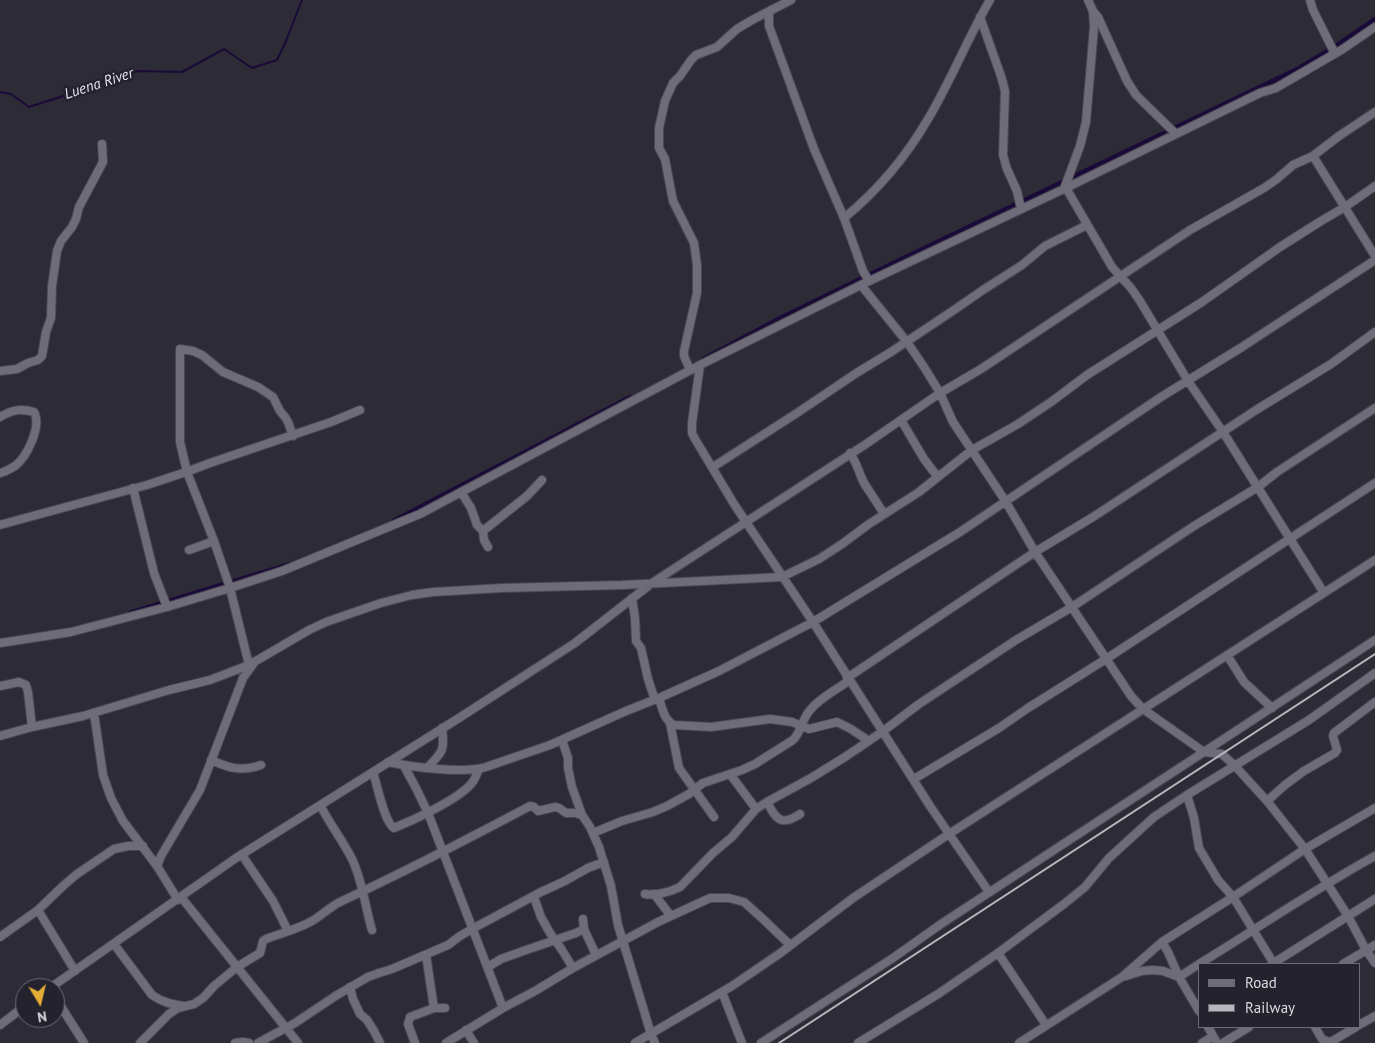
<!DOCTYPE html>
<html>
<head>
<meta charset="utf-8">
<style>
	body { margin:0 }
	#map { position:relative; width:1375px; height:1043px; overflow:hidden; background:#2d2b36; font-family:"PT Sans",sans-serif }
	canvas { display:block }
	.legend { position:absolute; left:1198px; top:963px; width:162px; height:65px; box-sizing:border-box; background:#24222c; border:1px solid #6d6b74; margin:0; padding:6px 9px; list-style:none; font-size:15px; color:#dad9e0 }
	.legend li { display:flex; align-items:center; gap:10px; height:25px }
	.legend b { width:25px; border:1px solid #6d6b74 }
	.north { position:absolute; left:15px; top:978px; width:50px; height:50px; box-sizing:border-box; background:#24222c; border:1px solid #6d6b74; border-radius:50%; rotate:171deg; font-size:14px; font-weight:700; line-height:20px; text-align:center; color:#dad9e0 }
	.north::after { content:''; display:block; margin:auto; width:18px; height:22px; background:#e4ae35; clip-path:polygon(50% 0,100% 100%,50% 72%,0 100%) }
</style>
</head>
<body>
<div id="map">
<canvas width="1375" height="1043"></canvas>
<ul class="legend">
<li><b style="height:6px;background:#6e6c78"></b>Road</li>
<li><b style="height:6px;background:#b7b6bd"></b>Railway</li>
</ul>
<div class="north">N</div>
</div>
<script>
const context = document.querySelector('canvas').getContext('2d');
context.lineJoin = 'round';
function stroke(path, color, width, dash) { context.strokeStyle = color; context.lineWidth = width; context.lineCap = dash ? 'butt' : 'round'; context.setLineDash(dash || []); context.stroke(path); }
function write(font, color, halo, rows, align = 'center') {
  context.font = font + ' "PT Sans",sans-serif'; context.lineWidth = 5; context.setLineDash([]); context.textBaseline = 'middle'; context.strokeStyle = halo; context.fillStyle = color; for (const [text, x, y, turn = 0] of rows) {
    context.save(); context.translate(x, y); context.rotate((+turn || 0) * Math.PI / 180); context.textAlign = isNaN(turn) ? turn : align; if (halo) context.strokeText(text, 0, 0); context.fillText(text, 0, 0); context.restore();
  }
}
stroke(new Path2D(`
	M0,92L11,94L29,107L88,88L113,77L139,71L182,72L224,49L252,68L277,60L286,41L302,0`), '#1a0a39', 2);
stroke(new Path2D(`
	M705,359L782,318L862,279L1297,70L1337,46L1375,20
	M395,521L630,398
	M131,613L289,565`), '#1a0a39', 6);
const minor = new Path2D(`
	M1310,0L1313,10L1335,54
	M771,10L769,14V26L814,149L844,218L863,271L869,281
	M1093,11L1098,17L1127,81L1136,95L1176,134
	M980,17L1001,76L1005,91L1003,155L1007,169L1017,191L1021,209
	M1313,156L1375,256
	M1066,188L1112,267L1131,288L1140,301L1188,381L1223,432L1324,593
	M1064,189L1080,146L1086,122L1094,27L1093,11L1088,0
	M844,218C877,191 906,157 928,119C951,81 967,39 990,0
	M861,285L1066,188L1260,93L1276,88L1343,49L1375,27
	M700,365L692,423V433L695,439L734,504L813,622L930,806L989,892
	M690,370L684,356V351L697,293V265L694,243L673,201L665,159L659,148V128L665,101L673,83L680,76L691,60L696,55L717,47L737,29L752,20L791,0
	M0,371L17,369L28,363L38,360L42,356L46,332L51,318L52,286L57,251L61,241L72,227L76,219L79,207L103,162L102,144
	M0,417C12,410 20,408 34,412C42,426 27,457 15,466C10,469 5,472 0,473
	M901,420L924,459L937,476
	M850,453C857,463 859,473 864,483C871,494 878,504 884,514
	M713,467L797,413L858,372L891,352L957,308L983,290L1022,265L1045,246L1087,225
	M133,488L154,573L167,607
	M461,492L471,508L477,525L483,531L484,540L488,547
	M0,525L147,485L189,471L210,463L331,422L360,410
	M483,531L527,496L542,480
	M189,550L214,541
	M632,598L635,618L636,641L641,648L648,679L655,700
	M0,643L71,632L167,607L230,588L282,571L420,514L700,365L861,285L907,342L924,367L940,393L953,422L1006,502L1035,552L1131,696L1143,709L1204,752L1222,754L1235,766L1267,801L1305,849L1348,916L1366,950L1375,963
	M1227,655L1244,682L1272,708
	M249,665L230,588L214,541L187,472L180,442V349L193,351L202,355L223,372L258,387L273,397L280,411L285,417L288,422L293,436
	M847,678L1035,552L1093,517L1256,410L1331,364L1375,332
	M0,686L19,682L26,685L28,692L32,727
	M659,698C662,708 664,720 674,725L711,727L770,719L792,722L809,729L837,722L851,729L869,741
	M94,713L103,775L111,798L123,821L157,866L178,900
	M670,723L679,768L714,817
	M0,736L32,727L83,716L169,690L210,680L249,665L309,630L326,622L381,603L412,595L433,592L502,588L622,585L782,577L819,559L842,544L869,524L919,492L972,450L1018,424L1051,402L1087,375L1202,302L1280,247L1321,221L1345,207L1375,186
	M562,740L568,758V768L572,787L582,815
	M211,760C229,768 241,772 261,765
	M388,762C412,767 463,774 486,767L550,745L626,711L659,698L719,671L813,622L960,532L1161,397L1242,347L1375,260
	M404,766L416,788L428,813L503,1008
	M427,768C443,752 445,750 442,728
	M373,772C377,784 384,822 394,828C414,820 459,799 472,783C475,779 477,774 479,769
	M730,774L756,809
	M914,779L999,728L1028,708L1106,659L1375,483
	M1187,795L1194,818L1199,848L1218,880L1233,897L1274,964
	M1267,801L1285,785L1304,771L1335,753L1337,750L1333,736L1334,733L1375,702
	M767,802C776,819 781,827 800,814
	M320,805C330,824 343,841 352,859C363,882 365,907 372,930
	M593,833L622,821L653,812L667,806L689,794L703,783L742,770L755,764L793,740C802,731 802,718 811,709C819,699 838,688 849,681
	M242,855L273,901L288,931
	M157,866L161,856L200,790L243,678L254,663
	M645,894C655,896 670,892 680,887L713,853L732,837L756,809L767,802L811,778L845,757L882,732L919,704L1016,640L1072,607L1194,526L1258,487L1277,472L1375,408
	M654,894L671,916
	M181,897L298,1043
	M534,897L541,917L550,933L562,950L573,968
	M38,910L75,971
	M583,919L584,929L596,955
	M0,937L38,910L64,885L77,874L114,849L128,846H143
	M1162,942L1168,952L1179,977L1199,964
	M114,944L152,995C162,1002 171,1004 183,1006
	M998,953L1046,1025
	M426,955L434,1008
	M1199,964C1258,928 1315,889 1375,856
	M1272,964L1375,899
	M1343,964L1375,945
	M488,967L501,959L526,950L576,933L584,929
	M1126,976L1142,971L1153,970L1163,971L1179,977L1199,1011
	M350,987L353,999L360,1014L367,1020L374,1031L380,1043
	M50,988L236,858L459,718L575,643L652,583L866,444L940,393L981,369L1190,230L1264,188L1277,179L1293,165L1313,156L1339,136L1375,112
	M722,992L742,1043
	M55,997L84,1043
	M0,1025L25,1006
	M1359,1025L1375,1016
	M1208,1027L1217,1043
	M1315,1027L1322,1039L1329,1042
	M466,1030L474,1043
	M140,1043L169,1014L178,1008L194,1004L203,998L214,986L237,967L260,953L263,941L266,939C282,933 298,929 312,921C322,915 330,907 340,902C404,872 468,839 530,806L534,807L538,811L555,807L559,808L566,813H575L582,815L590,827L599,847L611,886L618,925L651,1034L655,1043
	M235,1043L243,1042L249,1043
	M258,1043L295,1023L337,995L368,977L379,973L392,969L448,945L460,936L472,929L541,892L565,881L588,868L604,862
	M415,1043L408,1024L410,1017L434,1008H445
	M446,1043L503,1008L535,991L573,968L658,922L710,898H729L744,902L763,919L790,945
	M635,1043L732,986L779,954L853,898L949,834L1375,560
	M761,1043L893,958L941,924L1375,640
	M858,1043L938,994L998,953L1064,904L1085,887L1109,858L1154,817L1187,795L1309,720L1375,673
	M1019,1043L1122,977L1162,942L1233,897L1305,849L1375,808
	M1202,1043L1213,1036
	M1223,1043L1249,1027
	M1329,1043L1356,1027`);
stroke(minor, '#494750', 10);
stroke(minor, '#6e6c78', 8);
stroke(new Path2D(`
	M779,1043L1375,654`), '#b7b6bd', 2);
write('italic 15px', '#e4e1f2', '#24222c', [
	["Luena River",99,84,-18]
]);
</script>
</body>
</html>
